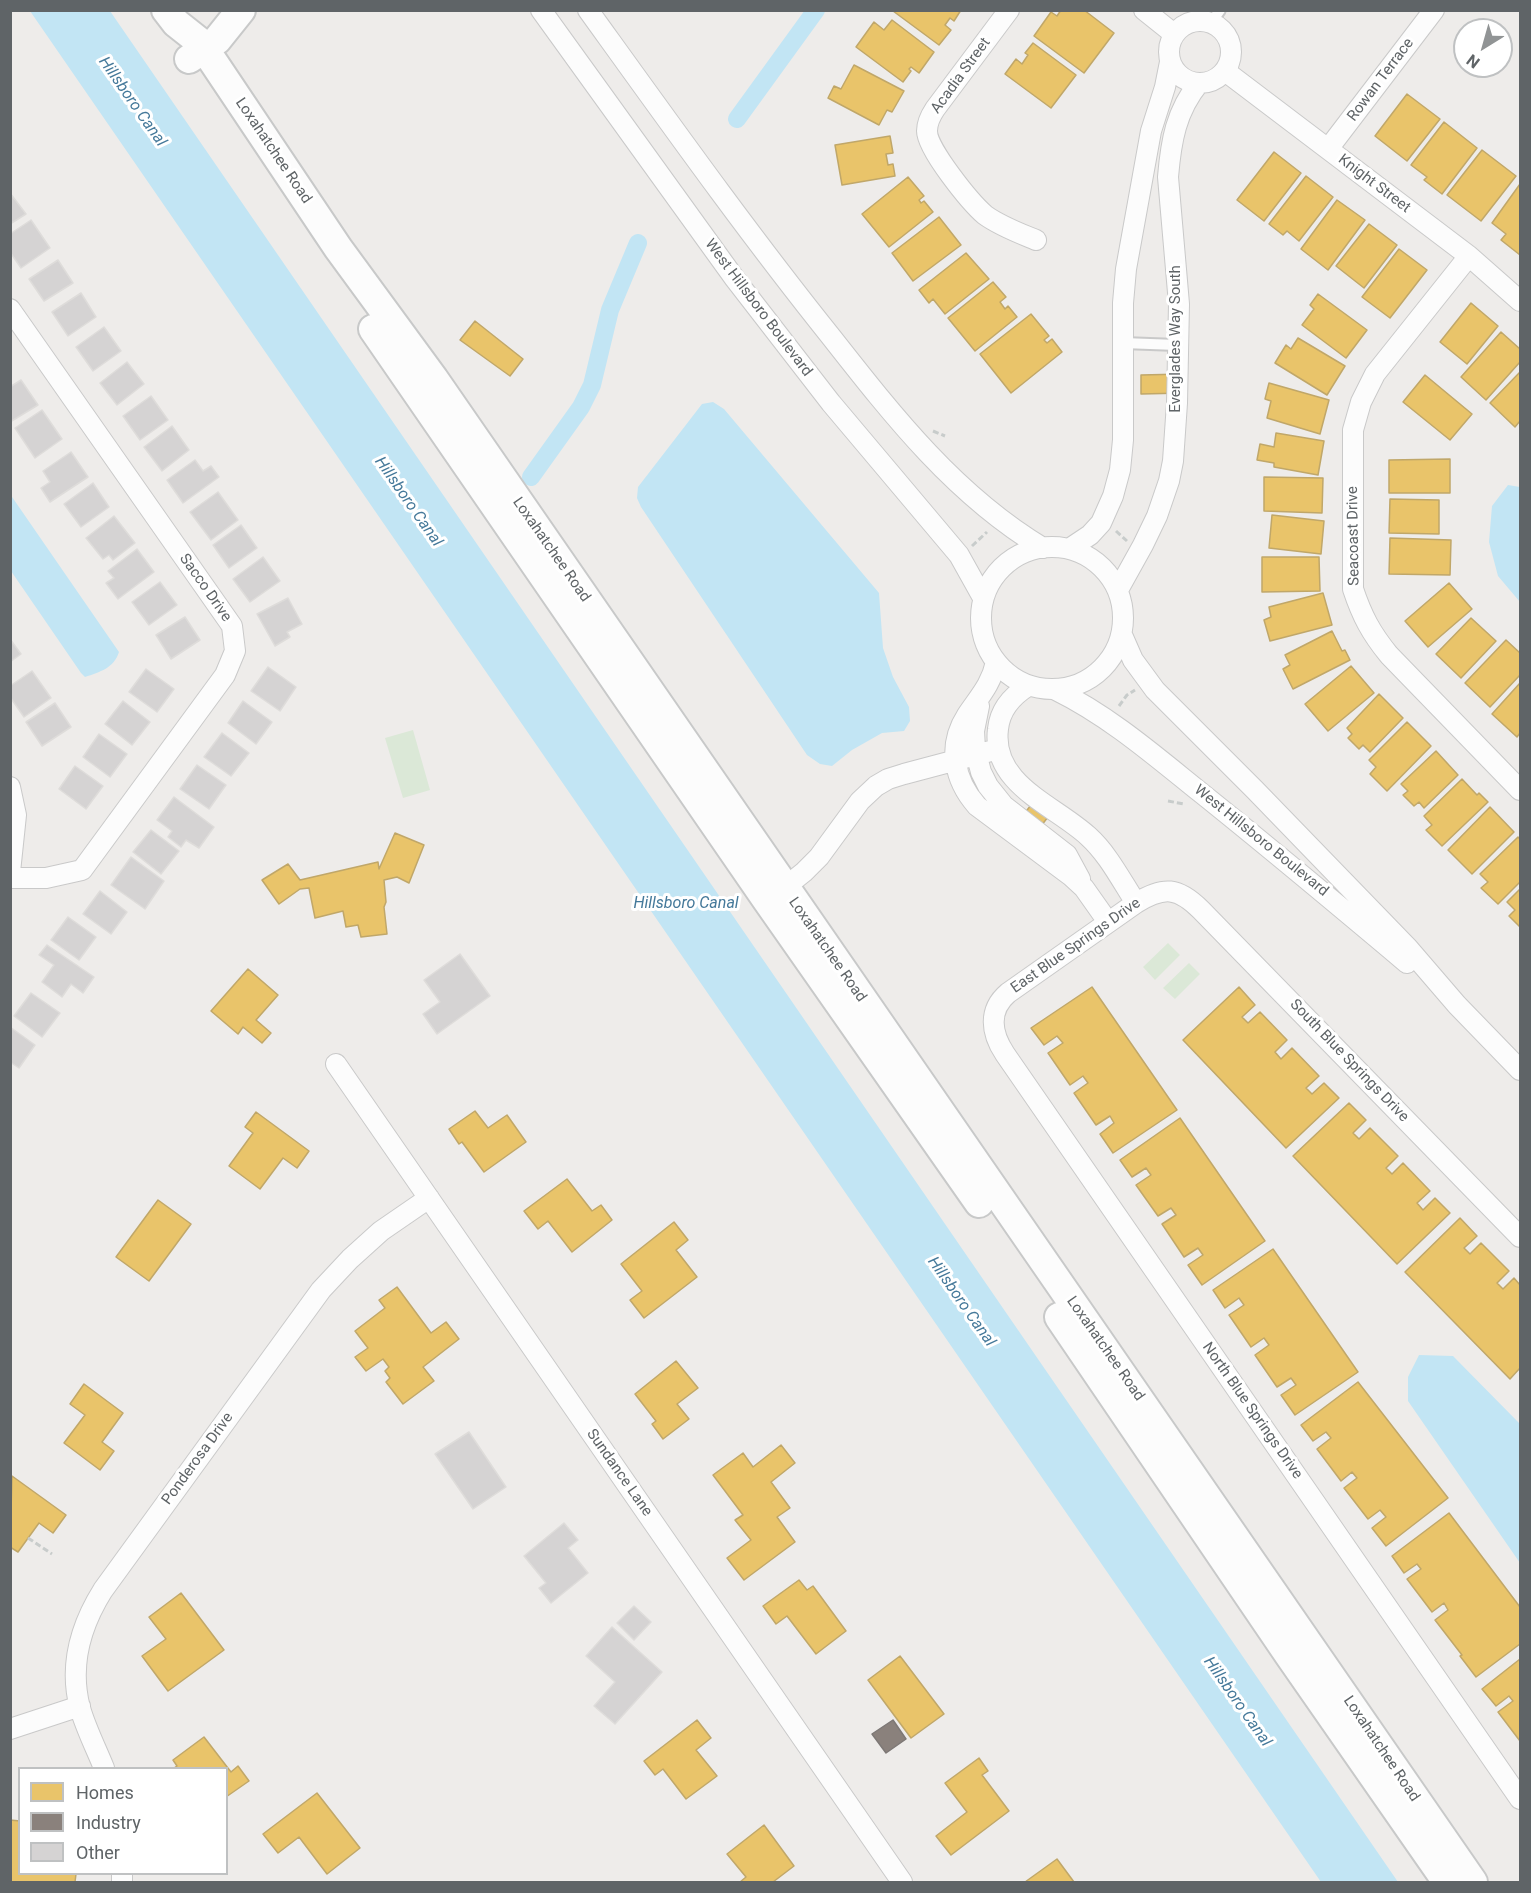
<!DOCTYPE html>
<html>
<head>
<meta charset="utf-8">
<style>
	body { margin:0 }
	#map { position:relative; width:1531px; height:1893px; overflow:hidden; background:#eeecea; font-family:Roboto,sans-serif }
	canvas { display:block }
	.frame { position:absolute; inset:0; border:12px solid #5f6467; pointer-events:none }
	.legend { position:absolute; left:18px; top:1767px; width:210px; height:108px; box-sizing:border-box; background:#fff; border:2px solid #bfc1c2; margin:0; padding:8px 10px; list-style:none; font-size:18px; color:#5f6467 }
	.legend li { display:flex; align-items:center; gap:12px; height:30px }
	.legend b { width:30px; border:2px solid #bfc1c2 }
	.north { position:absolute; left:1453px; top:18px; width:60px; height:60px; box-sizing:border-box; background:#fff; border:2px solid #bfc1c2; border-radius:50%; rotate:217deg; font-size:16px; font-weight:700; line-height:24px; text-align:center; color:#5f6467 }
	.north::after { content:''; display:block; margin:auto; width:21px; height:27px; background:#919495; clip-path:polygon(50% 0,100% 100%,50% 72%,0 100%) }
</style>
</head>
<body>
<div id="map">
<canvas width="1531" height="1893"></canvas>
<div class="frame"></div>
<ul class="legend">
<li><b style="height:16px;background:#e9c46a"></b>Homes</li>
<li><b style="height:16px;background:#8a817c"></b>Industry</li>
<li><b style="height:16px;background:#d5d3d3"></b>Other</li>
</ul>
<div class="north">N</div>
</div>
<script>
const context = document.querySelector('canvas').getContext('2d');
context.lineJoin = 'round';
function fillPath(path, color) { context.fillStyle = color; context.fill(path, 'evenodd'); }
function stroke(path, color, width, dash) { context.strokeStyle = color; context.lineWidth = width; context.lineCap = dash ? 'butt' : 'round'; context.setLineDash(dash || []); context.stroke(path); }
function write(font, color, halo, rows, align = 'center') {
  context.font = font + ' Roboto,sans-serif'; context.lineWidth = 6; context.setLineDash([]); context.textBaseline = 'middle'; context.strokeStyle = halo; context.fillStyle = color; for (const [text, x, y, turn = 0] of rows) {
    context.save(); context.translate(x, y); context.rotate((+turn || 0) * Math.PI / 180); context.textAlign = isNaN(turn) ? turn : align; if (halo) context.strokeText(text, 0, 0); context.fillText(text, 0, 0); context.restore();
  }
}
fillPath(new Path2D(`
	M413,730L430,790L403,798L385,738Z
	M1168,943L1180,955L1155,980L1143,967Z
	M1189,963L1200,974L1175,999L1163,988Z`), '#dbe8d7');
fillPath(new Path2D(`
	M30,11H110L1398,1882H1321Z
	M713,402L724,409L879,593L883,648L893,677L909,707L910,721L904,731L882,733L852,750L832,766L820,764L807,755L641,507L637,498L638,487L702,404Z
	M1508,485L1520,487V602L1498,576L1489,542L1492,506Z
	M10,494L119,652C114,668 100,672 85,677L81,673L11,571Z
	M1419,1355L1453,1356L1520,1424V1563L1408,1401V1377Z`), '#c2e5f4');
const homes = new Path2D(`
	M961,10L954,21L950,18L945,25L951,30L939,45L893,11Z
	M1061,10H1084L1114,33L1084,73L1034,36L1051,12L1057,16Z
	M892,20L934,52L919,73L911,67L909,69L911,71L903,82L856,47L874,22L884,30Z
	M1033,43L1076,75L1051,108L1005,74L1016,59L1022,64L1028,55L1025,53Z
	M854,65L904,91L892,112L887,110L879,125L828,98L834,86L841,89Z
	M1407,94L1440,119L1407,161L1375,136Z
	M1444,122L1477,148L1442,194L1424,180L1427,177L1411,165Z
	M890,136L893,153L886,154L888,165L893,164L895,176L842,185L835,145Z
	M1482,150L1516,176L1481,221L1447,195Z
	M1274,152L1301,173L1264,221L1237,200Z
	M1306,176L1333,197L1299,241L1287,231L1283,235L1269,224Z
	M908,177L924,196L919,200L921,203L924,201L933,212L889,247L862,214Z
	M1520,184V255L1501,240L1506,234L1492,223Z
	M1337,200L1365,220L1328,270L1301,249Z
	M939,217L961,245L913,281L892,253Z
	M1369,224L1397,245L1364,288L1336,266Z
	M1399,249L1427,270L1390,318L1362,297Z
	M966,253L989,279L945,314L933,299L929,303L919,290Z
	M993,282L1006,297L1000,302L1005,309L1008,306L1017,317L975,351L948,318Z
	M1318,294L1367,330L1346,358L1302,325L1314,309L1310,305Z
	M1471,303L1498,326L1467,364L1440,342Z
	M1031,314L1049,336L1044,340L1047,343L1052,339L1062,352L1011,393L980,354Z
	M475,321L523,359L510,376L460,340Z
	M1501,332L1520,349V362L1486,400L1461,377Z
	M1298,338L1345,366L1327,395L1275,363L1286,345L1291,349Z
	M1520,372V421L1515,427L1490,403Z
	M1184,374V393L1141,394V375Z
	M1425,375L1472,414L1450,440L1403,402Z
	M1269,383L1329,400L1320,434L1267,418L1271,401L1265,399Z
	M1276,433L1324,441L1318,475L1274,467V463L1257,460L1260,444L1274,447Z
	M1450,459V493H1389V460Z
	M1264,477L1323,478L1322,513L1264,511Z
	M1390,499L1439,500V534L1389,533Z
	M1272,515L1324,521L1321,554L1269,548Z
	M1390,538L1451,540L1450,575L1389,574Z
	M1262,557H1319L1320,591L1262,592Z
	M1449,583L1472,609L1428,647L1405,621Z
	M1323,593L1332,625L1270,641L1264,620L1271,617L1269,607Z
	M1471,618L1496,641L1461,678L1436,654Z
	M1332,631L1342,651L1345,650L1350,660L1293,689L1283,669L1290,665L1285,655Z
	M1506,640L1520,653V675L1490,707L1465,683Z
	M1351,666L1374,693L1328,731L1305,704Z
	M1520,683V733L1517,737L1492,714Z
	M1379,694L1403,718L1370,752L1363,745L1359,749L1348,738L1352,734L1347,728Z
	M1407,722L1431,746L1387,791L1370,774L1376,767L1369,760Z
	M1436,751L1458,775L1424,808L1419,802L1414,806L1403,795L1408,791L1401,784Z
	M1462,779L1477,795L1479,793L1488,802L1442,846L1426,830L1432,825L1424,816Z
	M1031,805L1048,817L1041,826L1024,814Z
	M1490,807L1514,832L1472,874L1448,850Z
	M395,833L424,845L409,883L397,877L384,880L386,902L384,907L387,934L361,937L358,925L346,927L343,911L315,918L309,888L300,889L279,904L262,880L288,864L300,880L378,862L379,869Z
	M1518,837L1520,839V882L1498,904L1481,888L1488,882L1480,874Z
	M1520,889V927L1509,916L1515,910L1507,902Z
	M248,969L278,995L256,1020L271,1033L262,1043L243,1027L238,1034L211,1011Z
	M1092,987L1177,1110L1113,1153L1100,1134L1114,1123L1110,1116L1096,1125L1074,1093L1088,1083L1083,1076L1070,1085L1048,1053L1063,1043L1057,1036L1044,1045L1031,1028Z
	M1239,987L1255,1005L1242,1017L1248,1023L1260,1012L1287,1040L1275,1052L1281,1059L1292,1048L1319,1076L1306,1088L1312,1094L1324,1083L1339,1098L1286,1148L1183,1040Z
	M1349,1103L1366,1120L1353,1133L1359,1139L1370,1128L1398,1156L1386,1168L1392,1174L1403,1163L1430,1191L1417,1203L1423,1210L1435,1198L1450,1213L1397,1264L1293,1156Z
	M475,1111L488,1128L507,1115L526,1142L484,1172L462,1142L459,1144L449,1129Z
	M256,1112L309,1151L297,1168L283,1158L260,1189L229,1166L253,1133L245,1127Z
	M1180,1118L1265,1241L1202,1285L1188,1265L1203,1255L1198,1248L1184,1257L1162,1224L1176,1215L1171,1208L1158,1216L1136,1185L1151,1175L1146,1168L1132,1177L1120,1160Z
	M567,1179L592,1211L601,1205L612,1220L572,1252L548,1221L538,1229L524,1211Z
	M158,1200L191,1224L149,1281L116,1257Z
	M1460,1218L1477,1236L1464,1248L1470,1254L1481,1243L1509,1271L1497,1283L1503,1289L1514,1278L1520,1285V1368L1510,1379L1405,1272Z
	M674,1222L688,1240L676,1250L697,1277L644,1318L630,1300L642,1291L621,1264Z
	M1273,1249L1358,1372L1295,1415L1281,1395L1296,1385L1291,1378L1277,1387L1255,1355L1269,1345L1264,1338L1251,1347L1229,1315L1244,1305L1239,1298L1225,1308L1213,1290Z
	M397,1287L431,1333L446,1322L459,1339L423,1367L434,1381L403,1404L386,1382L390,1378L385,1371L389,1367L383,1359L366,1371L355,1357L368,1348L355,1331L385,1308L379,1300Z
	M676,1361L698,1388L677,1404L689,1419L663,1439L652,1424L656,1421L635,1394Z
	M1358,1382L1448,1498L1386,1546L1372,1528L1386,1517L1380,1510L1368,1519L1344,1488L1357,1478L1352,1472L1341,1481L1317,1449L1331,1438L1326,1432L1313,1441L1301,1425Z
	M84,1384L123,1413L102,1442L114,1451L100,1470L64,1443L85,1415L70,1404Z
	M781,1445L795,1463L771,1482L790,1508L777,1517L795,1542L744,1580L727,1558L751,1540L735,1520L743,1515L713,1475L743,1453L753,1467Z
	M12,1476L66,1515L53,1533L39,1523L18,1552L10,1547Z
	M1449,1513L1520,1607V1644L1476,1677L1460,1656L1462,1655L1435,1620L1448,1610L1444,1603L1432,1612L1407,1579L1421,1569L1417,1564L1404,1573L1392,1556Z
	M799,1580L807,1590L813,1586L846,1631L816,1654L787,1616L776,1624L763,1606Z
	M181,1593L224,1650L168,1691L142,1656L166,1639L149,1617Z
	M900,1656L944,1714L911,1738L868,1680Z
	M1520,1659V1741L1498,1712L1513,1701L1509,1696L1496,1706L1482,1689Z
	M697,1720L711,1738L696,1750L717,1776L686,1799L663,1769L655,1775L644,1761Z
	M204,1737L231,1772L238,1766L249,1781L226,1797V1768H174L177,1766L173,1760Z
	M979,1758L988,1771L982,1775L1009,1811L951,1855L936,1836L967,1812L945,1783Z
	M317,1793L360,1848L327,1874L299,1837L278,1853L263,1834Z
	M10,1820L20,1821V1874H76L75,1882H10Z
	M764,1825L794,1866L773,1882H740L746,1877L727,1854Z
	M1057,1859L1074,1882H1025Z`);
fillPath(homes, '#e9c46a');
stroke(homes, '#c0a769', 1.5);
const industry = new Path2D(`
	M893,1720L906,1739L886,1753L872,1734Z`);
fillPath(industry, '#8a817c');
stroke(industry, '#7d7876', 1.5);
stroke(new Path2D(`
	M737,119L816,10
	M531,477L581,407L592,385L610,310L638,243`), '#c2e5f4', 18);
const building = new Path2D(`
	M10,193L26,214L10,224Z
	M31,220L50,248L21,268L10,252V234Z
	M58,260L73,283L44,301L29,279Z
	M81,293L96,317L68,336L52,312Z
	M104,327L121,351L93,371L76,347Z
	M127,362L144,384L117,405L100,383Z
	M21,380L38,405L10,422V387Z
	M151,396L168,420L140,440L123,416Z
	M42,410L62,439L35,458L15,428Z
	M172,426L189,450L162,471L144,447Z
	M71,452L88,477L50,502L41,488L50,482L43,471Z
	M195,460L203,471L211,466L219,477L183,503L167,480Z
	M93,483L109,507L81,527L64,504Z
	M218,492L238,520L211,540L190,512Z
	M114,516L135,543L113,560L109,555L103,559L86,538Z
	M241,525L257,548L229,568L213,545Z
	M137,549L154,572L118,599L106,583L114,578L108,571Z
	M263,557L280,581L250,602L233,579Z
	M160,582L177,605L149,625L132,602Z
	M288,598L302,624L287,632L290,637L275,646L257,614Z
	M185,617L200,640L171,659L156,635Z
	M10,639L21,654L10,662Z
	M268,667L296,687L280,711L251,691Z
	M146,669L174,689L157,712L129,692Z
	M32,671L51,698L24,717L10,697V686Z
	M123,701L150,722L132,745L105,724Z
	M243,701L272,722L256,744L228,723Z
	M55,703L71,727L42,746L26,722Z
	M222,733L249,753L231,776L204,757Z
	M99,734L127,754L110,777L83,757Z
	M197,765L226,785L209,809L180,789Z
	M75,766L103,786L86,809L59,789Z
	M174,797L214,827L199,848L186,840L181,847L168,837L172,831L157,820Z
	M151,830L179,851L161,874L133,852Z
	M131,857L164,881L145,909L111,885Z
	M100,891L127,912L111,934L83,914Z
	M68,917L96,937L79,960L51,940Z
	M47,945L94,977L83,993L71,984L62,997L42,982L54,965L39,955Z
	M460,954L490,996L437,1034L423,1014L440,1002L424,980Z
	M31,993L60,1013L42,1037L14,1016Z
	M10,1027L35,1045L19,1068L10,1062Z
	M469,1432L506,1487L473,1509L435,1454Z
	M564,1523L578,1540L568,1548L588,1573L551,1603L539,1588L546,1583L524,1556Z
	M634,1606L651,1622L634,1640L617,1623Z
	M612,1627L662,1672L615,1724L594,1706L615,1682L586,1656Z`);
fillPath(building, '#d5d3d3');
stroke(building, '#dedcda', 1.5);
const lane = new Path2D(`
	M1211,23L1220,10
	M1123,343L1177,345`);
const street = new Path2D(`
	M541,10L735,279L831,403L959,555L983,598
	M588,10C668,121 747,232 832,338C894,417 956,496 1043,548
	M1009,10L935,109C931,115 927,123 927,131C927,149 970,202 985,215C1000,226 1019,233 1036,240
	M1144,10L1174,34
	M1169 52a31 31 0 1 1 62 0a31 31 0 1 1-62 0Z
	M1225,71L1469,256L1520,301
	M1328,149L1434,10
	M1469,256L1375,374L1361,402L1353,430V589C1362,616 1371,633 1389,655L1520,790
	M10,309L232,626L235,651L225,675L82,870L46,878H10
	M981 618a71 71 0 1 1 142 0a71 71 0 1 1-142 0Z
	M1069,549L1090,535L1101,523L1113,496L1120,470L1123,440V303L1126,269L1151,131L1165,87L1170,62
	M1118,590L1143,545L1157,516L1169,481L1173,461L1177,403L1179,304L1168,177C1171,141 1176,111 1199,83
	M1122,635L1133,660L1155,690L1255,790L1408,948L1457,1005L1520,1070
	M996,662C991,685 979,697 967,715C947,746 954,780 977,806L1071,876L1084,888L1108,922
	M1028,686C1012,696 1000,709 998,729C991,784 1054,805 1088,836C1108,854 1121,880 1136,903
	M1056,690C1109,716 1154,755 1200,792C1270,848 1338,905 1407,963
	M979,706L974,731L975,749L981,772L988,786L1004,806L1067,855L1080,879
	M10,787L16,815L10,872
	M784,888L804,872L819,857L860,801L876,786L888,779L904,774L998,749
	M336,1064L902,1882
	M1520,1237L1201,910C1178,887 1164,886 1136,903L1008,993C988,1010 991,1033 1005,1054L1520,1799
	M10,1729L80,1706
	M104,1768C96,1748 86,1729 80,1708C69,1666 81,1625 103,1590L321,1290L350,1259L381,1231L429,1198
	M122,1874V1882`);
const secondary = new Path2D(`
	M166,10L176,23L200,42L338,248L434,379L1473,1882
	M189,59L217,40L241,10
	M373,329L766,899L979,1203
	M1059,1317L1289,1655L1447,1882`);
stroke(lane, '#c9c9c9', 14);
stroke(street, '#c9c9c9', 22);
stroke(secondary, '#c8c9c9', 32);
stroke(new Path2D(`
	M933,431L945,436
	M1116,531L1127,541
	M972,546L987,532
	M1119,706L1127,695L1135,690
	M1168,801L1184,804
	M28,1538L52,1554`), '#c8cccb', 3, [6, 3]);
stroke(lane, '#fcfcfc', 10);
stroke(street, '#fcfcfc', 20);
stroke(secondary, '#fcfcfc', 28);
write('15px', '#5f6467', '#fff', [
	["Acadia Street",961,76,-54],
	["Rowan Terrace",1381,80,-53],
	["Loxahatchee Road",273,151,56],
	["Knight Street",1374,184,37],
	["West Hillsboro Boulevard",758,308,53],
	["Everglades Way South",1176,339,-90],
	["Seacoast Drive",1354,536,-91],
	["Loxahatchee Road",551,550,55],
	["Sacco Drive",205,588,55],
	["West Hillsboro Boulevard",1261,841,39],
	["East Blue Springs Drive",1076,946,-35],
	["Loxahatchee Road",827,950,55],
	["South Blue Springs Drive",1349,1061,46],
	["Loxahatchee Road",1105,1349,55],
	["North Blue Springs Drive",1252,1411,55],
	["Ponderosa Drive",198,1459,-54],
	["Sundance Lane",619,1473,55],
	["Loxahatchee Road",1381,1749,56]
]);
write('italic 16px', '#45799a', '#fff', [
	["Hillsboro Canal",132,102,55],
	["Hillsboro Canal",408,502,55],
	["Hillsboro Canal",686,904],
	["Hillsboro Canal",961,1302,55],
	["Hillsboro Canal",1237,1702,55]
]);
</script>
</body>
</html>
